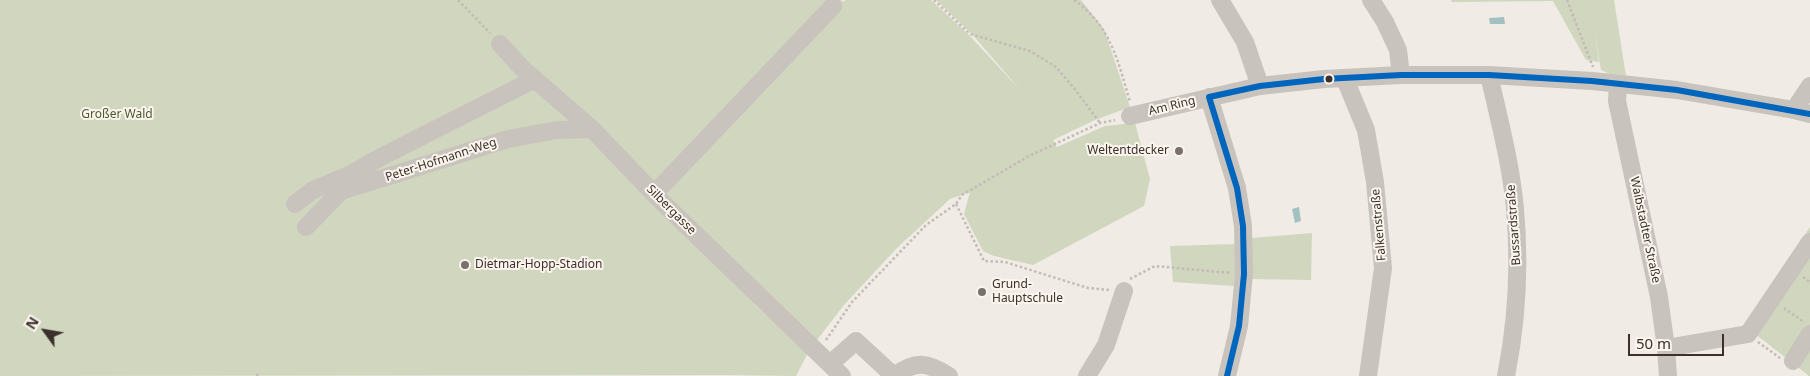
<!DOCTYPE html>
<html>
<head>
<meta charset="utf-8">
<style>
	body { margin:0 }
	#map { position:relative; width:1810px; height:376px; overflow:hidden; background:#f0ebe5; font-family:"Noto Sans",sans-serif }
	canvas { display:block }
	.north { position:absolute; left:20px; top:306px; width:50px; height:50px; -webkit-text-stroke:4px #fbf5ee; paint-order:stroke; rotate:302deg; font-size:14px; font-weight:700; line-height:20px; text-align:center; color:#3b302b }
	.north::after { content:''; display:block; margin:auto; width:18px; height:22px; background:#3b302b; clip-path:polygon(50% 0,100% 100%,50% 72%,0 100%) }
	.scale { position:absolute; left:1628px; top:334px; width:96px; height:22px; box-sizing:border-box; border:2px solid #3b302b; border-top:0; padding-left:6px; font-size:15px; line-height:18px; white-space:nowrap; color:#3b302b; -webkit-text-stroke:4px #fbf5ee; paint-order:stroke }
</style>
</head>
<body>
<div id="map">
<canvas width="1810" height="376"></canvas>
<div class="north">N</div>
<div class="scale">50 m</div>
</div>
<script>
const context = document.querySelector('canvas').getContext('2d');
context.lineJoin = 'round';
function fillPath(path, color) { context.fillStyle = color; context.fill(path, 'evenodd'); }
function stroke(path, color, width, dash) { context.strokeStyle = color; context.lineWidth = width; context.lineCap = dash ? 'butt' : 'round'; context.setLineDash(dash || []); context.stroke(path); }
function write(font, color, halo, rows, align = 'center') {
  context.font = font + ' "Noto Sans",sans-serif'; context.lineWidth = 4; context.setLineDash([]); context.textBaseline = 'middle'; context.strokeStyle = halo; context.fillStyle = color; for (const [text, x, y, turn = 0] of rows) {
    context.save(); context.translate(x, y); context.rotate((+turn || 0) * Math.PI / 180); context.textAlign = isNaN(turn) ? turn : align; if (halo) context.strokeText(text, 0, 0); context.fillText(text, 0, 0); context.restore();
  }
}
fillPath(new Path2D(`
	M0,0H841L844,2L845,0H931L969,35L1021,91L971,33L936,0H1081L1104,29L1130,107L1095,120L1053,140L1057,147L1105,126L1135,123L1150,179L1144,206L1033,265L994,256L983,251L964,214L970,192L950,199L897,248L844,305L817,340L765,293L755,305L808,353L796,376L724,375L0,376Z
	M1451,0H1614L1626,76L1610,74L1601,70L1594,29L1599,62L1586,60L1553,1L1452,2Z
	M1810,227V376H1809L1745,326Z
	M1312,233L1311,280L1252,279V238Z
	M1236,244V269L1234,286L1173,282L1170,246Z`), '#d1d6bf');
fillPath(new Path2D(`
	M1504,17L1505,24H1490L1489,18Z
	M1299,207L1301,221L1295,223L1292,209Z`), '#a1c2c1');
stroke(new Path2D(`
	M458,0L490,33
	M934,0L970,34L1030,51L1056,67L1074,88L1100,123
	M1074,0C1111,26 1118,61 1130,102
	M1567,0L1593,67
	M956,204L984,261L1005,262L1088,288L1109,290
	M1803,277L1810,282
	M1130,279L1155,266L1231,273
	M1784,308L1804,322
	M826,340L852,302L926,225L956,204L962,195L1029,156L1100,123L1115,120
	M1758,342L1780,358
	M257,376L258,373`), '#c2bbb6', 2.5, [2.5, 2.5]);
stroke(new Path2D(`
	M1220,0L1245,42L1260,86
	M1371,0L1385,22L1398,50L1401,75
	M500,44L524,70L592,129L657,197L842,376
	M1489,75C1499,119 1511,164 1515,209C1520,265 1517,321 1506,376
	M1345,79L1366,130L1375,182L1383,268L1368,376
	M1618,84L1617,101L1659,297L1666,348L1668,376
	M1209,97L1237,188L1243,226L1244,274L1239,326L1227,376
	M1794,110L1810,86
	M1130,116L1260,86L1324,79L1401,75H1489L1592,81L1677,90L1794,110L1810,114
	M654,194L833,6
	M295,204L313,190L351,174L379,158L535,79
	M306,227L341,191L508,139L557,130L592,129
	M1666,348L1748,334L1810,242
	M1793,361L1810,334
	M830,364L856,341L894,376
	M894,376C916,360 927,362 949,376
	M1087,376L1106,345L1124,291`), '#c9c3be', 18);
stroke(new Path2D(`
	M1209,97L1260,86L1324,79L1401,75H1489L1592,81L1677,90L1810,114
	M1209,97L1237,188L1243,226L1244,274L1239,326L1227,376`), '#0065bd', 6);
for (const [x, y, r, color] of [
	[1329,79,4.5,"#3b302b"],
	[1179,151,5,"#7a716c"],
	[465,265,5,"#7a716c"],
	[982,292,5,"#7a716c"]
]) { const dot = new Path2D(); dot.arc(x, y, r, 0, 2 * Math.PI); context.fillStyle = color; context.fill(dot); stroke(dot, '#fbf5ee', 2); }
write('12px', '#3b302b', '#fbf5ee', [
	["Am Ring",1172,106,-14],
	["Peter-Hofmann-Weg",441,160,-18],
	["Silbergasse",671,210,45],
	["Falkenstraße",1379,225,-95],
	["Bussardstraße",1514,225,-94],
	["Waibstadter Straße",1645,230,78]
]);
write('12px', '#4a5a2e', '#fbf5ee', [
	["Großer Wald",117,115]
]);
write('12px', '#3b302b', '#fbf5ee', [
	["Weltentdecker",1169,151,"right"],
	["Dietmar-Hopp-Stadion",475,265],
	["Grund-",992,285],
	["Hauptschule",992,299]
], 'left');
</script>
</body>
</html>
